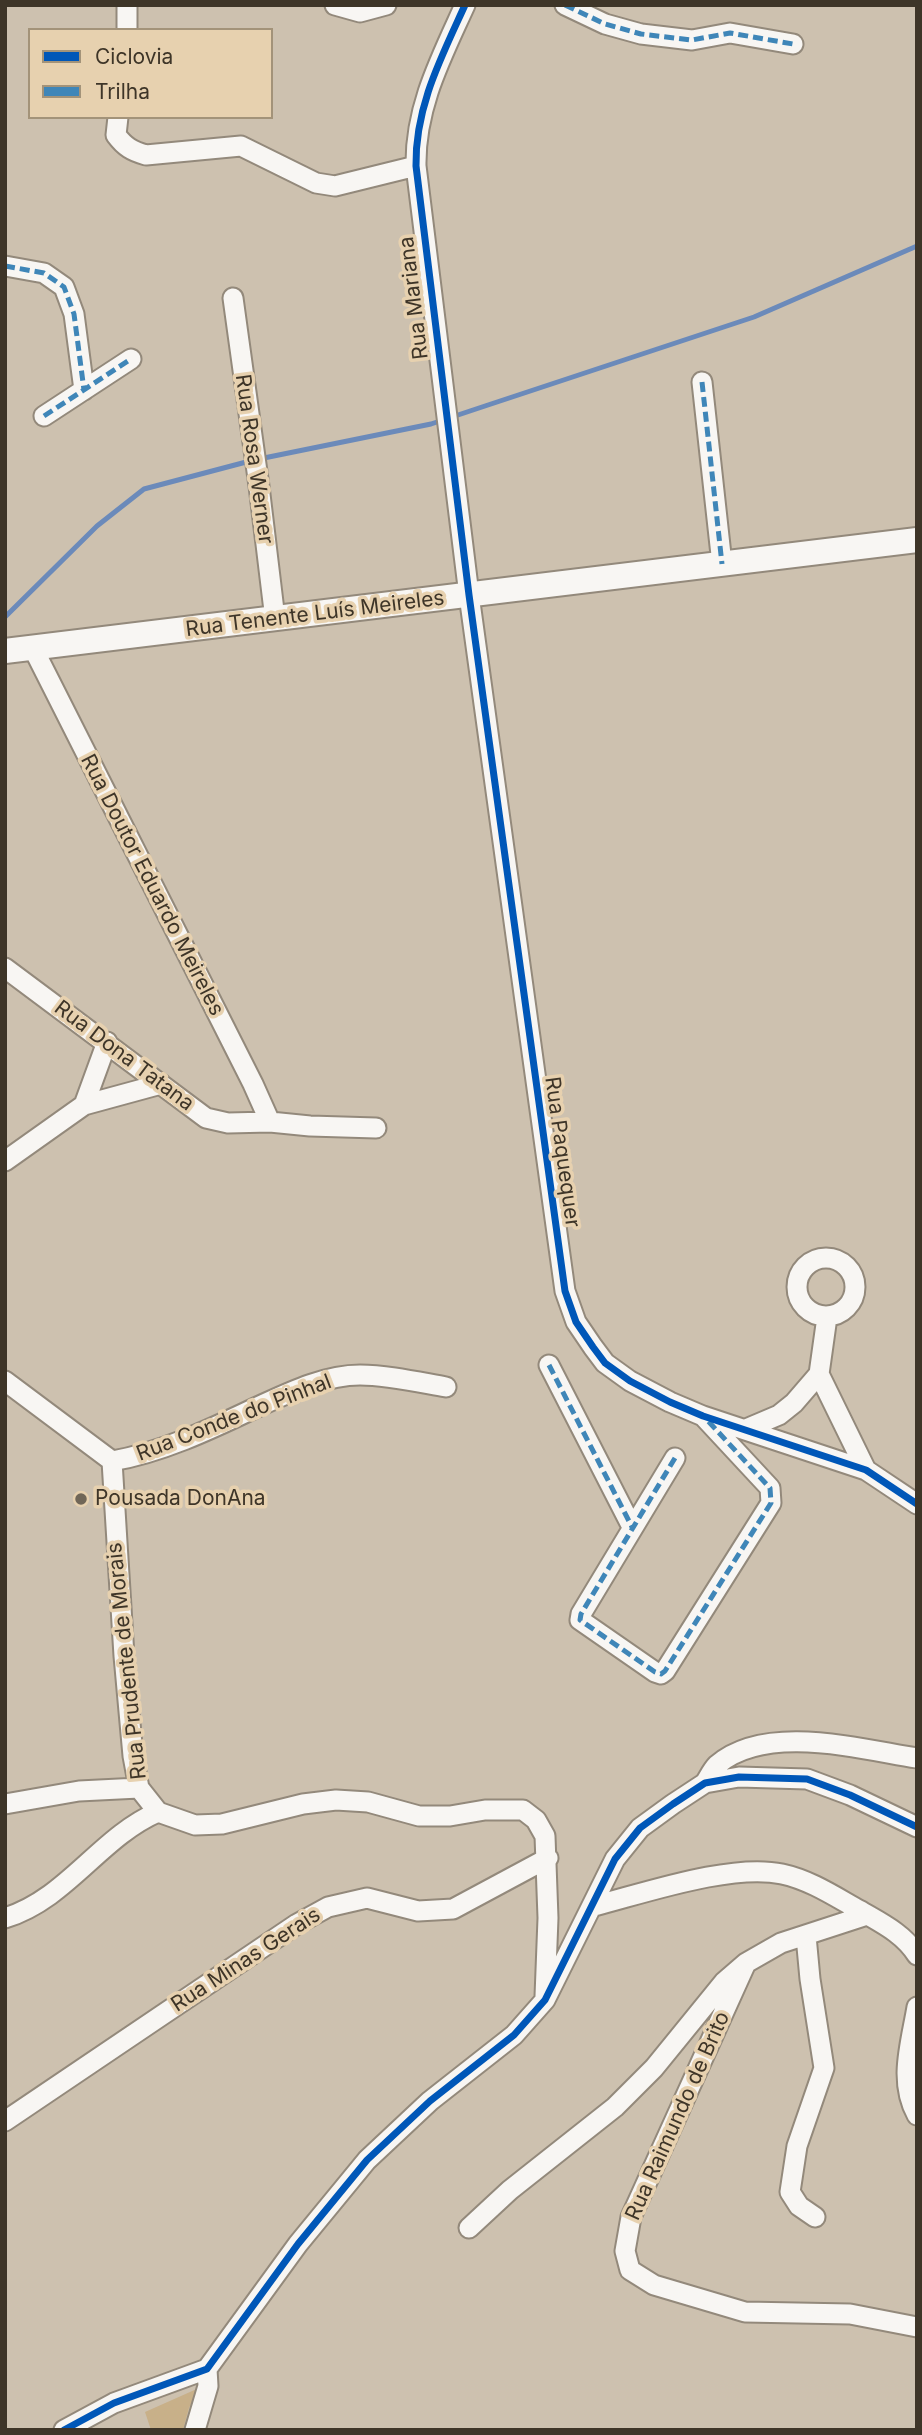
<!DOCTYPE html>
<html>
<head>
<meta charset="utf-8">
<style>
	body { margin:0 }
	#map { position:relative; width:922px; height:2435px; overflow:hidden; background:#cdc1af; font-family:Inter,sans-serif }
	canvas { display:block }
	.frame { position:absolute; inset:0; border:7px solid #3e3528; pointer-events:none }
	.legend { position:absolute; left:28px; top:28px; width:245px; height:91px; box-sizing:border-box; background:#e7d1af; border:2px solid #a39379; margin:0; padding:9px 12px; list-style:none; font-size:21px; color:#3e3528 }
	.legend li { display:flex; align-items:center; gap:14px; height:35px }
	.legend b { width:35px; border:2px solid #a39379 }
</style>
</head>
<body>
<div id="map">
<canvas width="922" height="2435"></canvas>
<div class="frame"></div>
<ul class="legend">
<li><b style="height:9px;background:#0057b8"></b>Ciclovia</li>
<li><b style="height:9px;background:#3f86b8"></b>Trilha</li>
</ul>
</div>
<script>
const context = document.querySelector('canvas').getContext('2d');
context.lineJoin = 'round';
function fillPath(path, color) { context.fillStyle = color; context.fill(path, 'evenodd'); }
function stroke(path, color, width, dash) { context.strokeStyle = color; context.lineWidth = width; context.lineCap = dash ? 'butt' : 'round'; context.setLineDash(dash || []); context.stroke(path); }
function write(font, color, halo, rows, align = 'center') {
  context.font = font + ' Inter,sans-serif'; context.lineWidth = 7; context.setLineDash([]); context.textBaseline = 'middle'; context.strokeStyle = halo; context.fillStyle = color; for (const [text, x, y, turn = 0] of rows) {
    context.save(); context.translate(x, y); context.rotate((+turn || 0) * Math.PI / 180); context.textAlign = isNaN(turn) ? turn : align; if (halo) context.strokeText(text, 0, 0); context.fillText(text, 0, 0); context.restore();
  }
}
fillPath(new Path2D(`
	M199,2388L189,2408L183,2430H151L145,2412Z`), '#c8b089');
stroke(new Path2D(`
	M259,459L431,424L485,406L754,317L917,246
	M5,617L97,526L144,489L250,461`), '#6b8aba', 5);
const minor = new Path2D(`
	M127,5V30
	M335,5L360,12L386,5
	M465,5C441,58 415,107 416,166L469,595L565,1291L576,1322L593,1347L605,1363L630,1381L670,1402L703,1416L866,1470L917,1504
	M565,5L605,24L641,34L692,40L730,33L793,44
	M118,117L116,135C125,147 132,151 146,155L241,146L316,183L335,186L416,166
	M5,266L44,273L64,287L74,314L84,390
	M233,298L259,486L275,619
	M702,382L722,564
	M44,416L131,359
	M33,648L253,1084L270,1122
	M5,968L206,1118L228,1123L270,1122L310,1126L376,1128
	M84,1105L107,1042
	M5,1161L84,1105L161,1084
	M797 1287a29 29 0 1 1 58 0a29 29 0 1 1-58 0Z
	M827,1317L819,1374L866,1470
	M549,1365L632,1527
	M5,1381L112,1461C160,1453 209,1430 253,1409C286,1394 323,1375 360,1375C388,1375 418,1382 446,1387
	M746,1429L779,1415L794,1403L819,1374
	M675,1458L581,1614L580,1620L655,1672L661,1674L665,1671L771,1503L770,1488L704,1417
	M112,1461L124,1656L133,1756L139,1788L158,1812
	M705,1783C709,1777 712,1770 717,1765C766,1723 859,1749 917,1758
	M5,1804L79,1791L139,1788
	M594,1906C645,1893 732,1863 782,1874C810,1880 834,1896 859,1910C881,1923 903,1933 917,1955
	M5,1918C67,1899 100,1837 158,1812L195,1825L222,1824L303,1804L336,1800L368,1802L419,1816H450L485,1810H523L536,1820L545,1836L548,1918L545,1996
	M806,1936L810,1979L824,2068L797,2146L790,2192L799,2206L815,2217
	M746,1963L631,2217L625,2251L630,2270L654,2285L745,2312L850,2314L917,2327
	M917,2007C911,2043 898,2081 917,2115
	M5,2121L297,1924L328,1907L367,1898L418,1911L453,1909L548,1858
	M469,2228L510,2190L615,2107L654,2068L724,1982L746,1963L781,1943L867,1915
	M64,2430L114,2403L207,2369L298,2244L367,2160L430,2101L514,2035L545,2000L615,1859L640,1828L673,1804L705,1783L739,1777L807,1779L850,1795L917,1827
	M195,2430L208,2386L207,2369`);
const major = new Path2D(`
	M5,651L917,540`);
stroke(minor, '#93897b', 23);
stroke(major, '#93897b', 28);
stroke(minor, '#f8f6f3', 19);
stroke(major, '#f8f6f3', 24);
stroke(new Path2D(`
	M565,5L605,24L641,34L692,40L730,33L793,44
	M5,266L44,273L64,287L74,314L84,390
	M702,382L722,564
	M44,416L131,359
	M549,1365L632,1527
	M675,1458L581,1614L580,1620L655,1672L661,1674L665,1671L771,1503L770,1488L708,1421`), '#3f86b8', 5, [10, 5]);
stroke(new Path2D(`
	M465,5C441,58 415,107 416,166L469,595L565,1291L576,1322L593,1347L605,1363L630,1381L670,1402L703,1416L866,1470L917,1504
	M64,2430L114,2403L207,2369L298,2244L367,2160L430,2101L514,2035L545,2000L615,1859L640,1828L673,1804L705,1783L739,1777L807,1779L850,1795L917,1827`), '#0057b8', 7);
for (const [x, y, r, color] of [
	[81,1499,7,"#706657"]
]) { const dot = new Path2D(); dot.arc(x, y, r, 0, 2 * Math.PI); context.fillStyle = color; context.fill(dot); stroke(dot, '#e7d1af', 2.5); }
write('21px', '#3e3528', '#e7d1af', [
	["Rua Mariana",414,298,-97],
	["Rua Rosa Werner",254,459,82],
	["Rua Tenente Luís Meireles",315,614,-7],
	["Rua Doutor Eduardo Meireles",152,885,63],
	["Rua Dona Tatana",124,1056,37],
	["Rua Paquequer",562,1152,82],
	["Rua Conde do Pinhal",234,1418,-21],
	["Rua Prudente de Morais",127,1661,-96],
	["Rua Minas Gerais",246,1960,-33],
	["Rua Raimundo de Brito",678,2116,-66]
]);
write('21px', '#3e3528', '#e7d1af', [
	["Pousada DonAna",95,1499]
], 'left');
</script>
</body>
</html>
